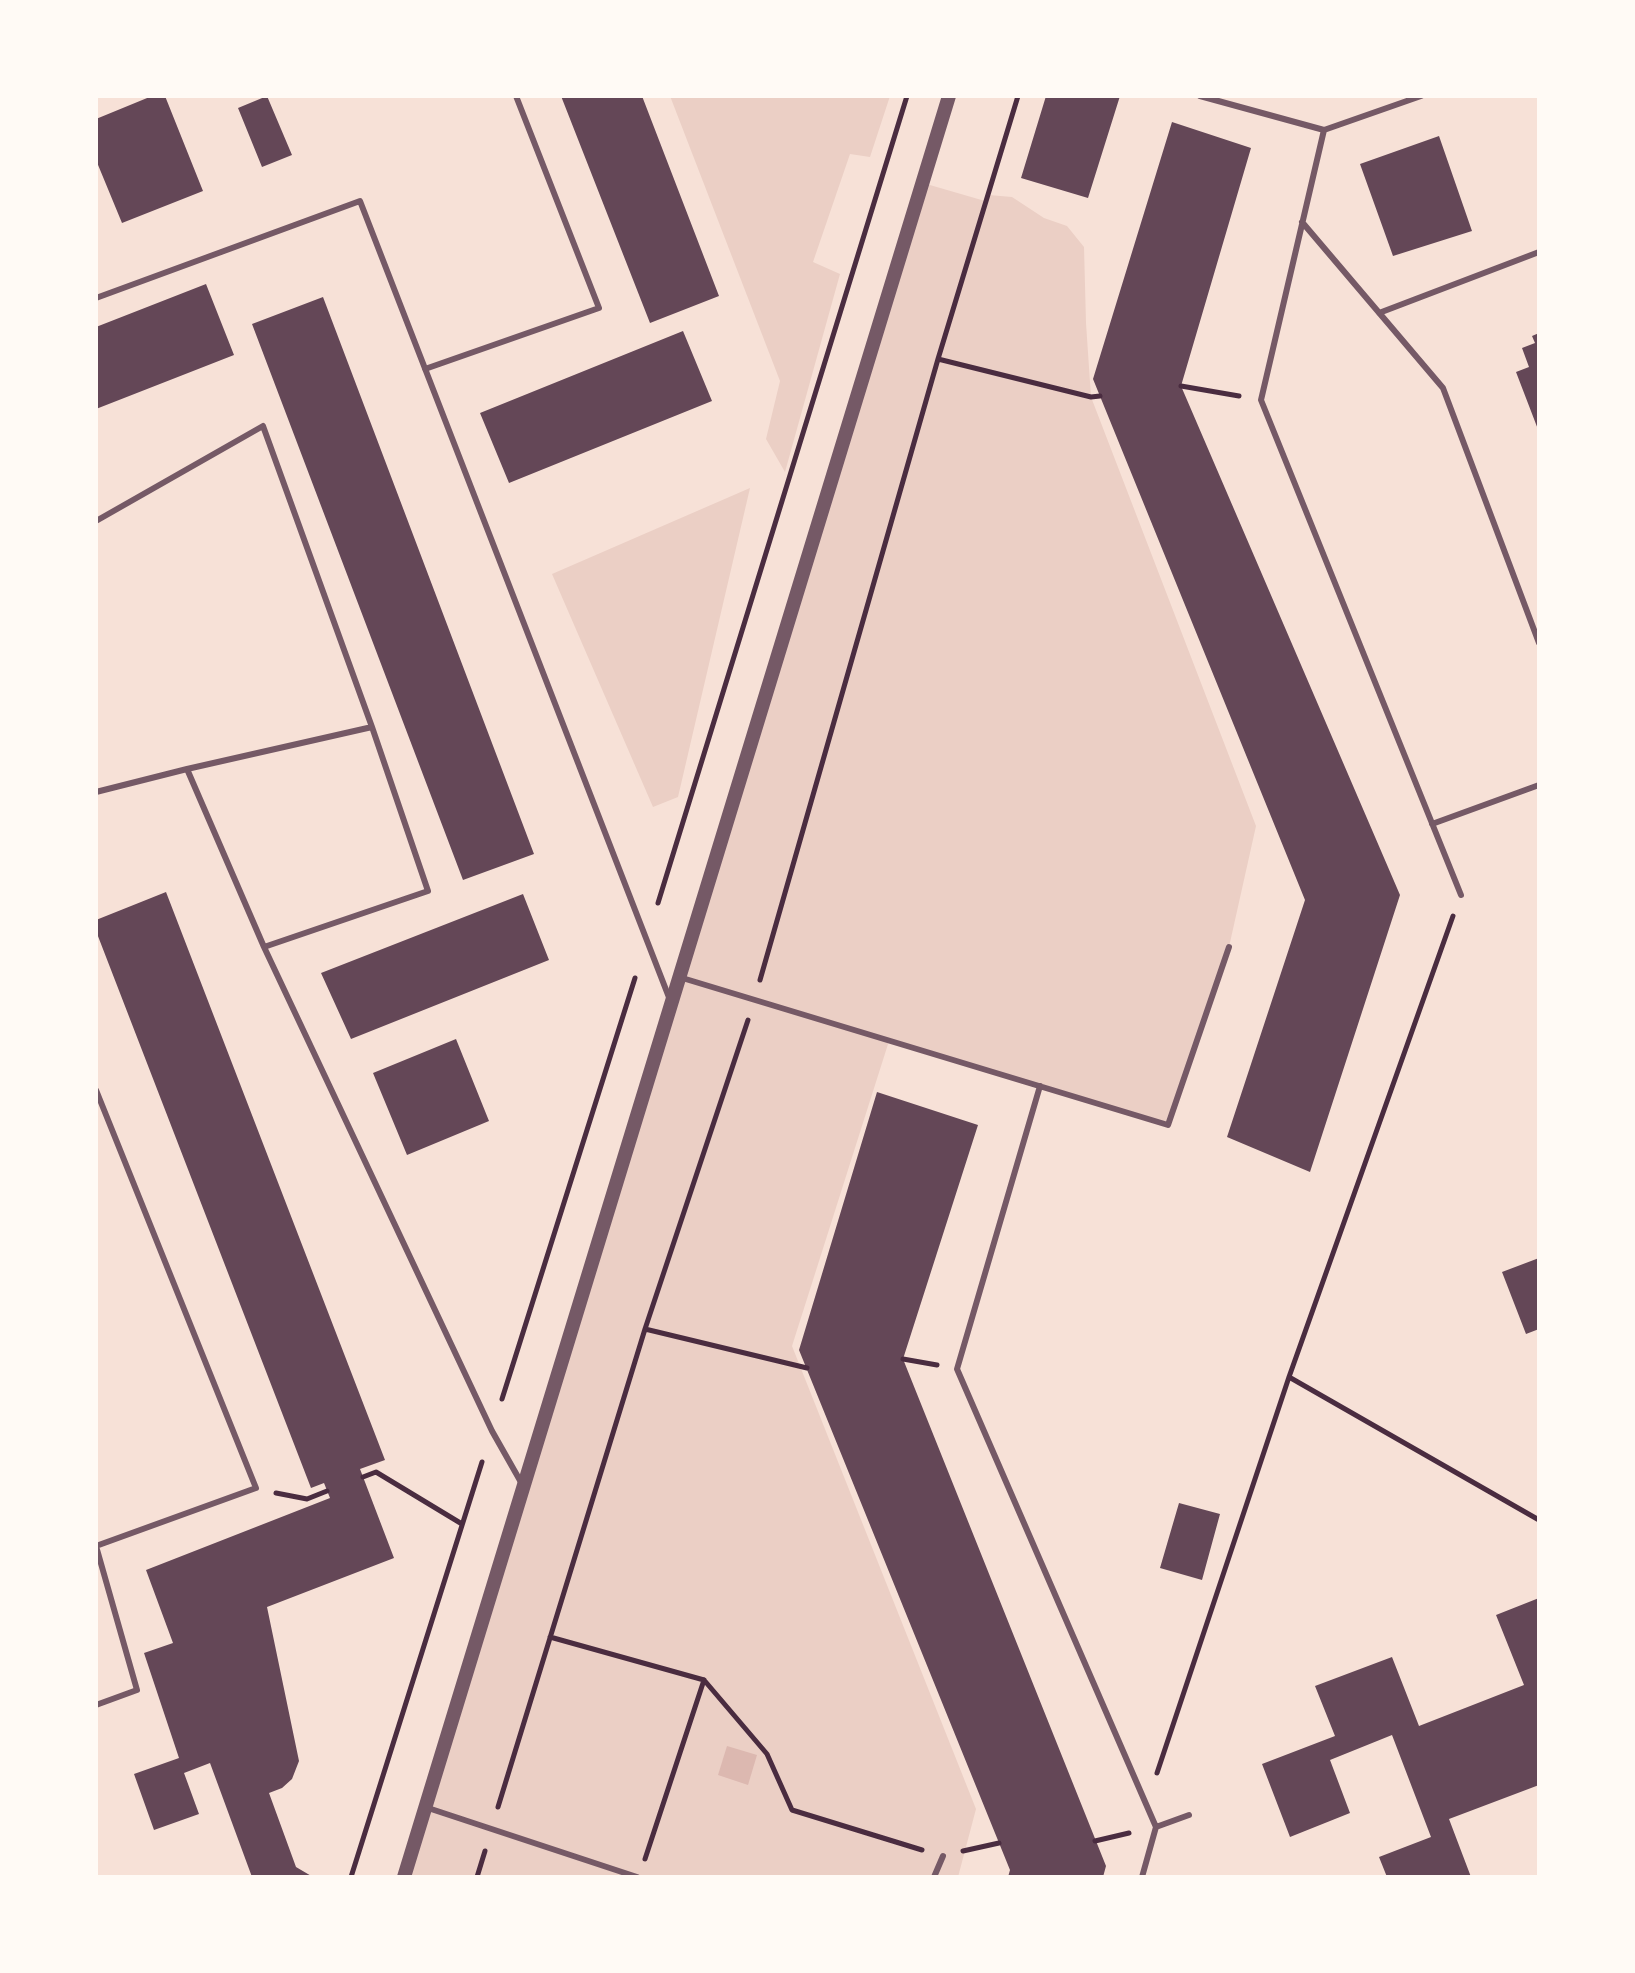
<!DOCTYPE html>
<html>
<head>
<meta charset="utf-8">
<style>
	body { margin:0 }
	#map { position:relative; width:1635px; height:1973px; overflow:hidden; background:#f7e1d7; font-family:"PT Sans Narrow",sans-serif }
	canvas { display:block }
	.frame { position:absolute; inset:0; border:98px solid #fffaf5; pointer-events:none }
</style>
</head>
<body>
<div id="map">
<canvas width="1635" height="1973"></canvas>
<div class="frame"></div>
</div>
<script>
const context = document.querySelector('canvas').getContext('2d');
context.lineJoin = 'round';
function fillPath(path, color) { context.fillStyle = color; context.fill(path, 'evenodd'); }
function stroke(path, color, width, dash) { context.strokeStyle = color; context.lineWidth = width; context.lineCap = dash ? 'butt' : 'round'; context.setLineDash(dash || []); context.stroke(path); }
fillPath(new Path2D(`
	M670,96H890L870,157L850,154L813,262L840,274L785,472L766,439L780,381Z
	M923,183L985,201L989,195L1012,197L1044,218L1067,226L1084,247L1086,323L1091,397L1256,826L1229,947L1168,1125L889,1041L792,1346L976,1809L958,1877H404Z
	M750,488L678,797L653,807L552,574Z`), '#ebcfc5');
fillPath(new Path2D(`
	M727,1746L757,1755L748,1785L718,1775Z`), '#dcb8b0');
fillPath(new Path2D(`
	M152,96H165L203,191L122,223L96,160V119Z
	M267,96L292,155L262,167L238,108Z
	M561,96H642L719,296L650,323Z
	M1046,96H1120L1088,198L1021,178Z
	M1172,122L1251,148L1181,386L1400,895L1310,1172L1227,1137L1305,900L1093,379Z
	M1439,136L1472,231L1393,256L1360,164Z
	M206,284L234,355L96,409V327Z
	M323,297L534,854L463,880L252,324Z
	M683,331L712,401L509,483L480,413Z
	M1539,333V432L1516,372L1529,367L1522,348L1535,343L1532,336Z
	M166,892L385,1460L360,1469L394,1558L267,1607L299,1761L292,1779L282,1788L269,1793L296,1867L313,1877H252L210,1763L184,1773L199,1814L154,1830L134,1774L179,1758L144,1653L173,1643L146,1570L330,1498L324,1483L311,1488L96,931V920Z
	M523,894L549,960L351,1039L321,973Z
	M456,1039L489,1121L407,1155L373,1073Z
	M877,1092L978,1125L903,1359L1106,1866L1103,1877H1008L1010,1870L799,1350Z
	M1539,1258V1329L1526,1334L1502,1272Z
	M1179,1503L1220,1514L1202,1580L1160,1568Z
	M1539,1598V1785L1449,1819L1471,1877H1387L1379,1857L1431,1837L1392,1735L1330,1760L1350,1813L1290,1837L1262,1764L1335,1736L1315,1686L1392,1657L1419,1726L1524,1685L1496,1615Z`), '#644757');
stroke(new Path2D(`
	M938,359L1091,397L1100,396
	M1181,386L1239,396
	M658,903L907,96
	M760,980L938,359L1018,96
	M645,1329L807,1368
	M903,1359L937,1365
	M1289,1377L1539,1520
	M502,1399L635,978
	M363,1477L376,1472L462,1524
	M276,1493L307,1499L327,1491
	M550,1637L704,1680L645,1859
	M704,1680L767,1754L792,1810L922,1850
	M1157,1773L1289,1377L1453,916
	M498,1807L645,1329L748,1020
	M1095,1841L1129,1833
	M963,1851L999,1843
	M351,1877L482,1462
	M477,1877L485,1851`), '#4a2c40', 5);
stroke(new Path2D(`
	M1200,96L1324,130L1421,96
	M1324,130L1261,400L1461,895
	M1302,222L1443,388L1539,643
	M96,298L360,201L670,1000
	M1379,313L1539,252
	M425,369L599,308L516,96
	M96,521L263,426L372,727L428,891L264,947
	M187,769L372,727
	M96,792L187,769L264,947L492,1431L522,1484
	M1432,824L1539,785
	M679,977L1168,1125L1229,947
	M1040,1086L957,1369L1156,1827L1142,1877
	M96,1090L256,1488L96,1546L137,1690L96,1705
	M425,1807L637,1877
	M1156,1827L1189,1815
	M934,1877L943,1856`), '#755966', 6);
stroke(new Path2D(`
	M404,1877L949,96`), '#755966', 14);
</script>
</body>
</html>
